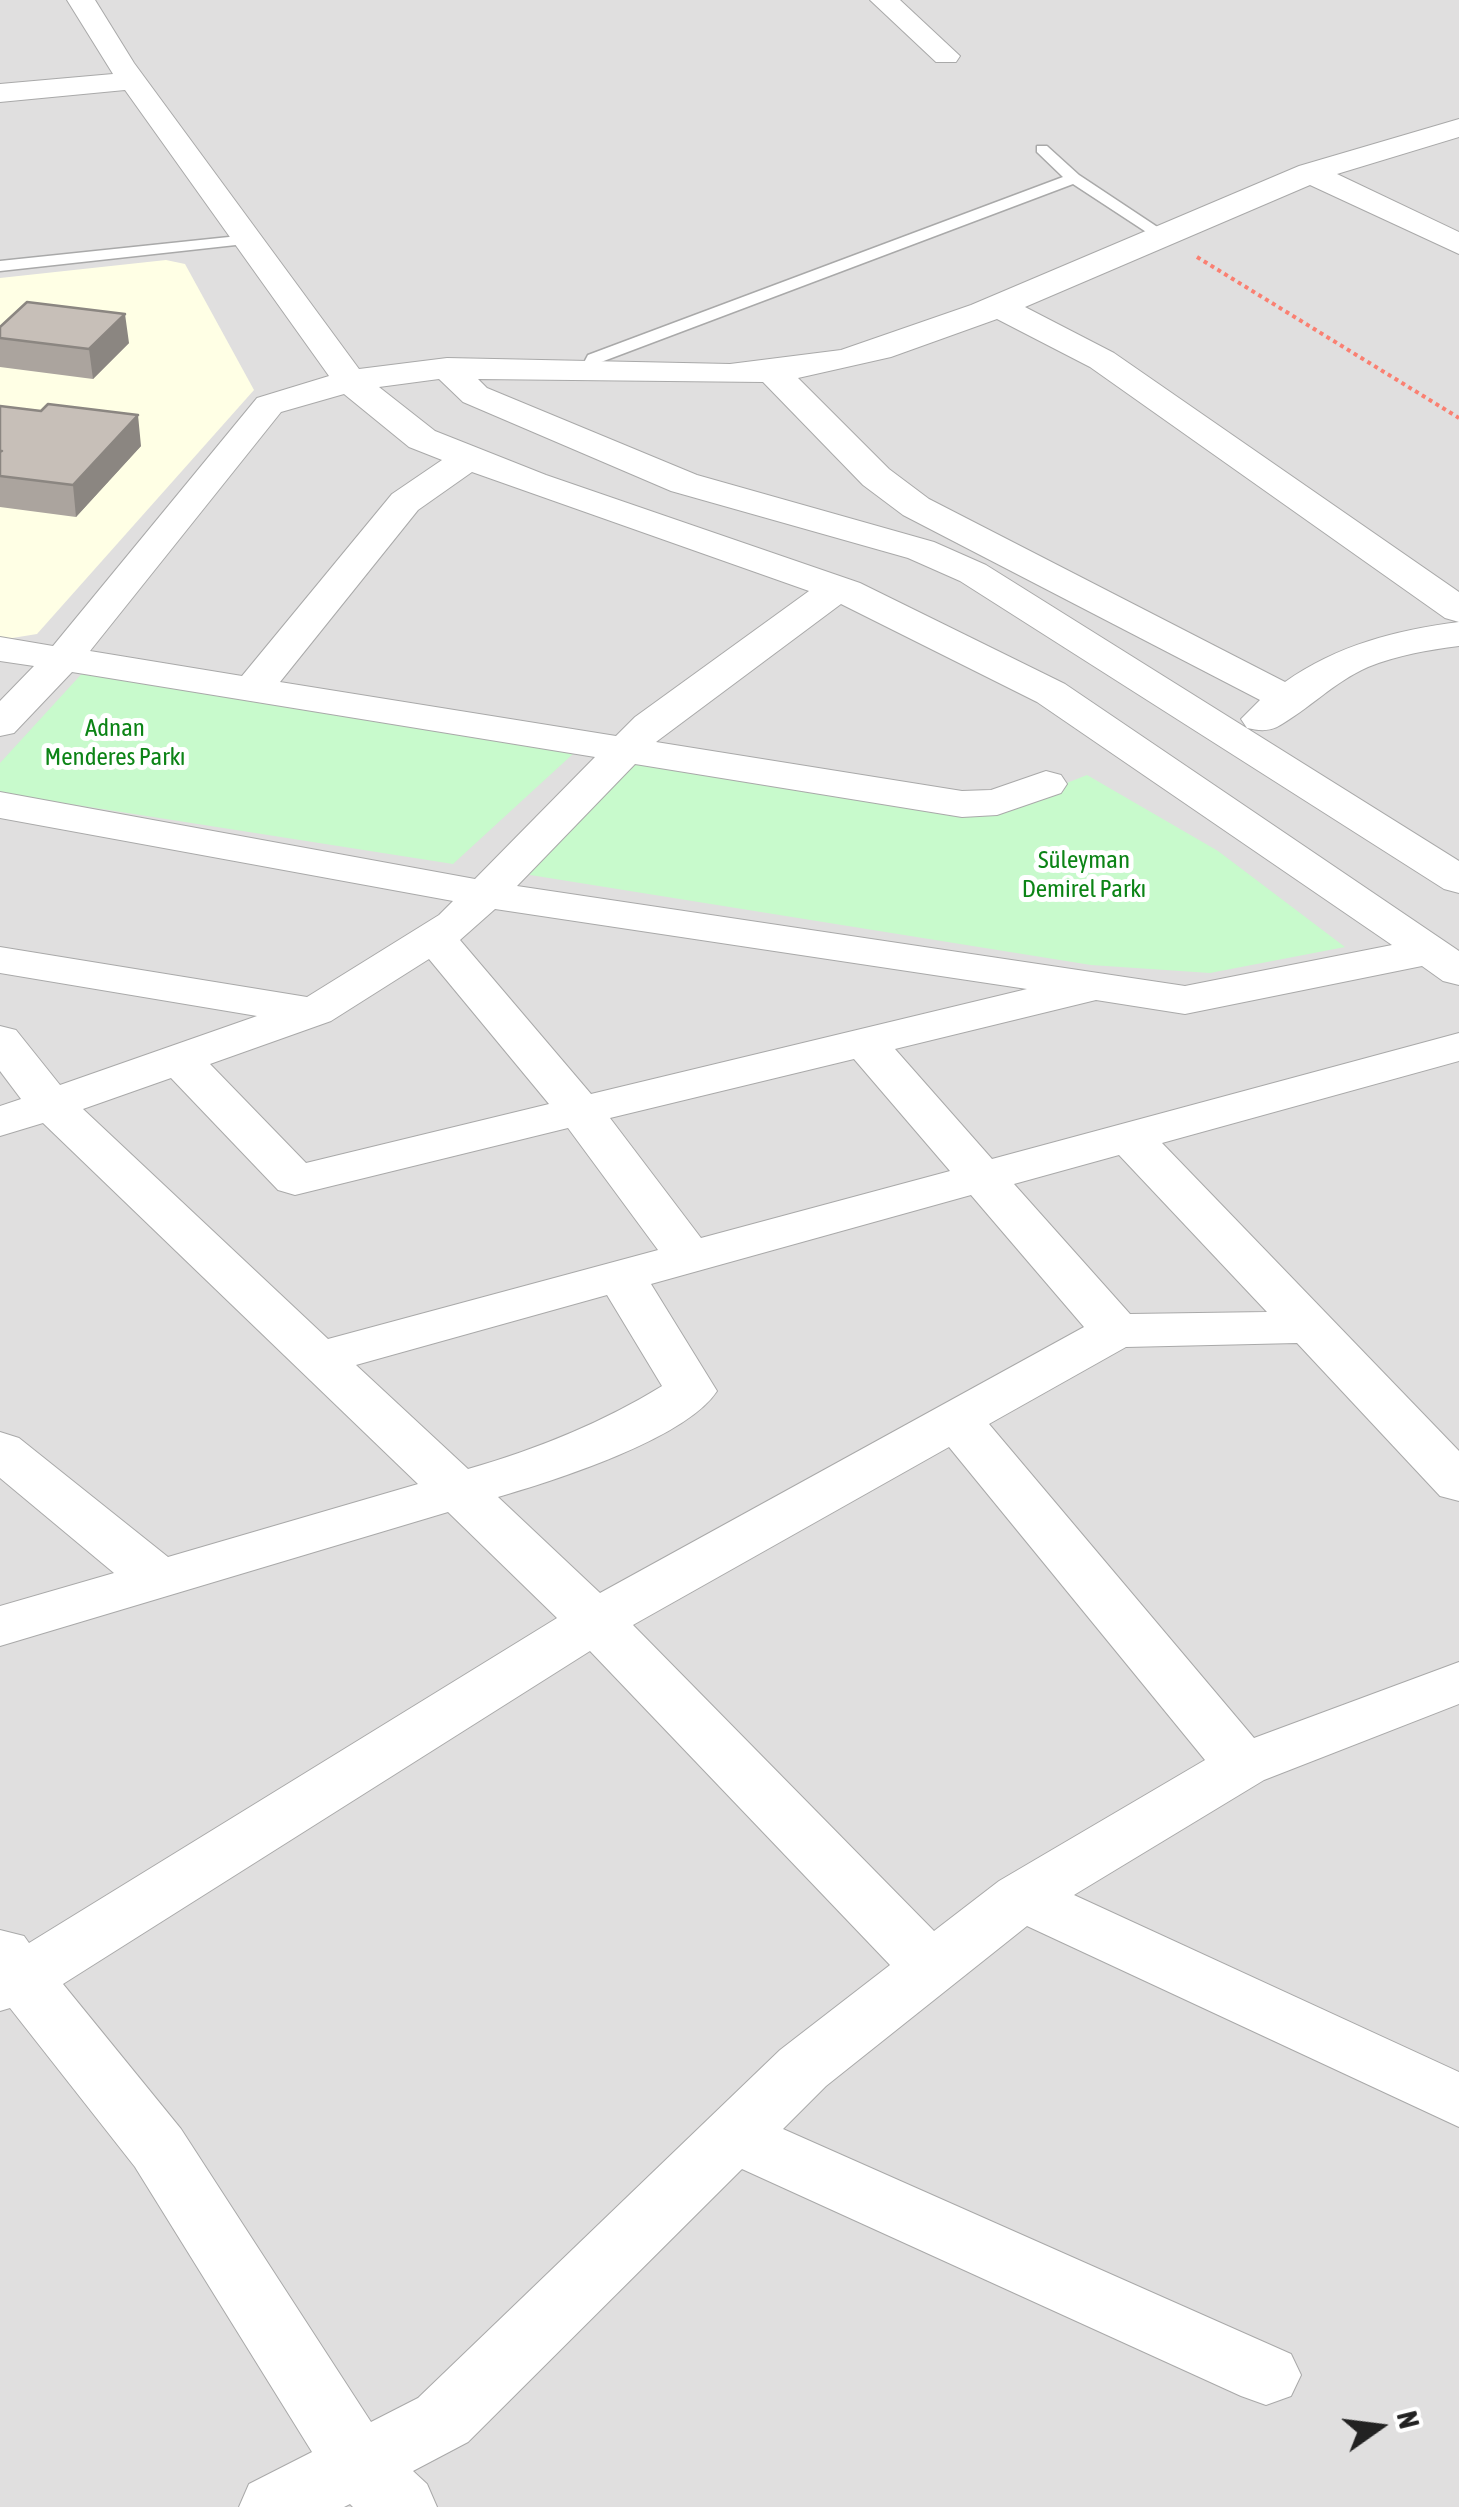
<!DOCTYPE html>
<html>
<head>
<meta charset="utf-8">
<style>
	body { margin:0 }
	#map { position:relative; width:1459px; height:2507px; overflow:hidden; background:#f2efe9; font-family:"Asap Condensed",sans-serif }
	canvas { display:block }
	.north { position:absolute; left:1329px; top:2377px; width:100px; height:100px; -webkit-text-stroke:8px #fff; paint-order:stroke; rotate:76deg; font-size:28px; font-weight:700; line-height:40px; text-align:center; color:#222 }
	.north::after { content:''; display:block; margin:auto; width:35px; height:45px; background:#222; clip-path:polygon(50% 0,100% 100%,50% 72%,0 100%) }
</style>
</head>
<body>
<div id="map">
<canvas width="1459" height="2507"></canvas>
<div class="north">N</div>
</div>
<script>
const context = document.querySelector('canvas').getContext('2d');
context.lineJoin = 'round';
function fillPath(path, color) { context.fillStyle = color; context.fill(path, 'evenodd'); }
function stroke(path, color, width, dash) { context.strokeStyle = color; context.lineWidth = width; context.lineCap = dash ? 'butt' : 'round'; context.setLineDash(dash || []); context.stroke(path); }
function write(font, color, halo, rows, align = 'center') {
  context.font = font + ' "Asap Condensed",sans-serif'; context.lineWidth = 10; context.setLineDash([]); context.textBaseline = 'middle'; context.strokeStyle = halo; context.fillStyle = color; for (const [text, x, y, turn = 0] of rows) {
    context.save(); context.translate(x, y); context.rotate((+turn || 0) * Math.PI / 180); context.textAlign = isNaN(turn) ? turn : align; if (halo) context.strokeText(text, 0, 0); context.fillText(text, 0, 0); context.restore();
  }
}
fillPath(new Path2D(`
	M0,0H1459V2507H0Z`), '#e0dfdf');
fillPath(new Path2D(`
	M166,260L185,264L254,390L37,634L0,640V278Z`), '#ffffe5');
fillPath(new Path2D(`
	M87,668L574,753L453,864L0,793V763Z
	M640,760L981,817L1087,775L1218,851L1345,947L1210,973L1091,965L524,874Z`), '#c8facc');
const lane = new Path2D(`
	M1037,146H1047L1079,175L1174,238L1160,241L1073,184L601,362L594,376L579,372L588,355L1063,177L1037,152Z
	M248,235L256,240L254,243L0,271V261Z`);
const street = new Path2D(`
	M67,0H95L134,63L359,369L447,358L730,364L841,350L971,305L1299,166L1459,119V137L1337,174L1459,232V254L1310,185L1025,307L1114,353L1459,592V622L1445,618L1090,367L997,319L891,357L798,378L889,469L929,499L1285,682C1337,645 1397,630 1459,622V646C1428,650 1398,655 1368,667C1334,682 1309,709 1277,727C1266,732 1257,730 1247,728L1241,719L1260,700L903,515L863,485L763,382L478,379L487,388L697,475L934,542L986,565L1459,861V893L1444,889L960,581L908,558L671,491L463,402L439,379L379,387L435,431L546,475L860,583L1065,684L1459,951V985L1443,981L1422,966L1185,1014L1096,1000L895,1049L992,1159L1459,1033V1061L1162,1143L1459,1451V1501L1440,1496L1297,1343L1126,1347L989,1424L1254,1738L1459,1662V1704L1264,1780L1074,1895L1459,2072V2127L1027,1926L826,2086L783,2129L1291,2354L1301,2375L1291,2396L1266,2405L1241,2396L742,2169L468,2442L413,2471L427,2484L437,2507H353L350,2504L344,2507H239L249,2484L312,2452L135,2167L10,2008L0,2011V1930L24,1936L29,1943L557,1618L448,1512L0,1646V1606L114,1573L0,1478V1432L19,1438L168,1557L418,1484L43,1123L0,1136V1106L21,1099L0,1071V1026L16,1030L60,1085L257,1016L0,973V947L307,997L439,915L453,901L0,818V792L475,879L595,757L72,672L14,733L0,736V701L34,666L0,661V637L53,646L257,398L329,376L125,90L0,102V84L113,74ZM344,394L409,447L442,460L392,494L242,676L90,651L281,412ZM472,472L809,591L635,717L616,736L280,682L418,510ZM841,604L1037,702L1392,945L1185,986L517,886L635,764L962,817L997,815L1061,793L1067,784L1061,775L1046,771L991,790L962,791L656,742ZM495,909L1027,989L591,1094L460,940ZM429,959L549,1104L306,1163L210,1064L331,1021ZM854,1059L950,1171L701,1238L610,1118ZM171,1078L278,1190L295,1195L568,1128L658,1250L328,1339L83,1109ZM1119,1155L1267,1312L1130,1314L1014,1184ZM971,1195L1084,1327L600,1593L498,1497C553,1481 686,1439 717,1391L651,1284ZM607,1295L662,1386C600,1424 537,1449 468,1469L356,1365ZM949,1447L1205,1760L999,1881L934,1931L633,1625ZM590,1651L890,1965L780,2050L418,2398L371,2422L181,2129L63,1984Z
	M870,0H900L960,56L956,62H936Z`);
stroke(lane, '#a9a9a9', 3);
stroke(street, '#a9a9a9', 2);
stroke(new Path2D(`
	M1197,257L1459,418`), '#fa8072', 4, [4, 4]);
fillPath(lane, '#fff');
fillPath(street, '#fff');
fillPath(new Path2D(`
	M0,327L129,343L93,379L0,367Z
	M0,406L141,446L76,517L0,507Z`), '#aba49e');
fillPath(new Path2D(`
	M125,314L129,343L93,379L89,349Z
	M138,415L141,446L76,517L73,485Z`), '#8b8681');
const building = new Path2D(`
	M27,302L125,314L89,349L0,338V327Z
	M48,404L138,415L73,485L0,476V452L2,451H0V406L41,411Z`);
fillPath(building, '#c7bfb8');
stroke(building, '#8b8681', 2.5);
write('25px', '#0c8416', '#fff', [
	["Adnan",115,728],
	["Menderes Parkı",115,757],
	["Süleyman",1084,860],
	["Demirel Parkı",1084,889]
]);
</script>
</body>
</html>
